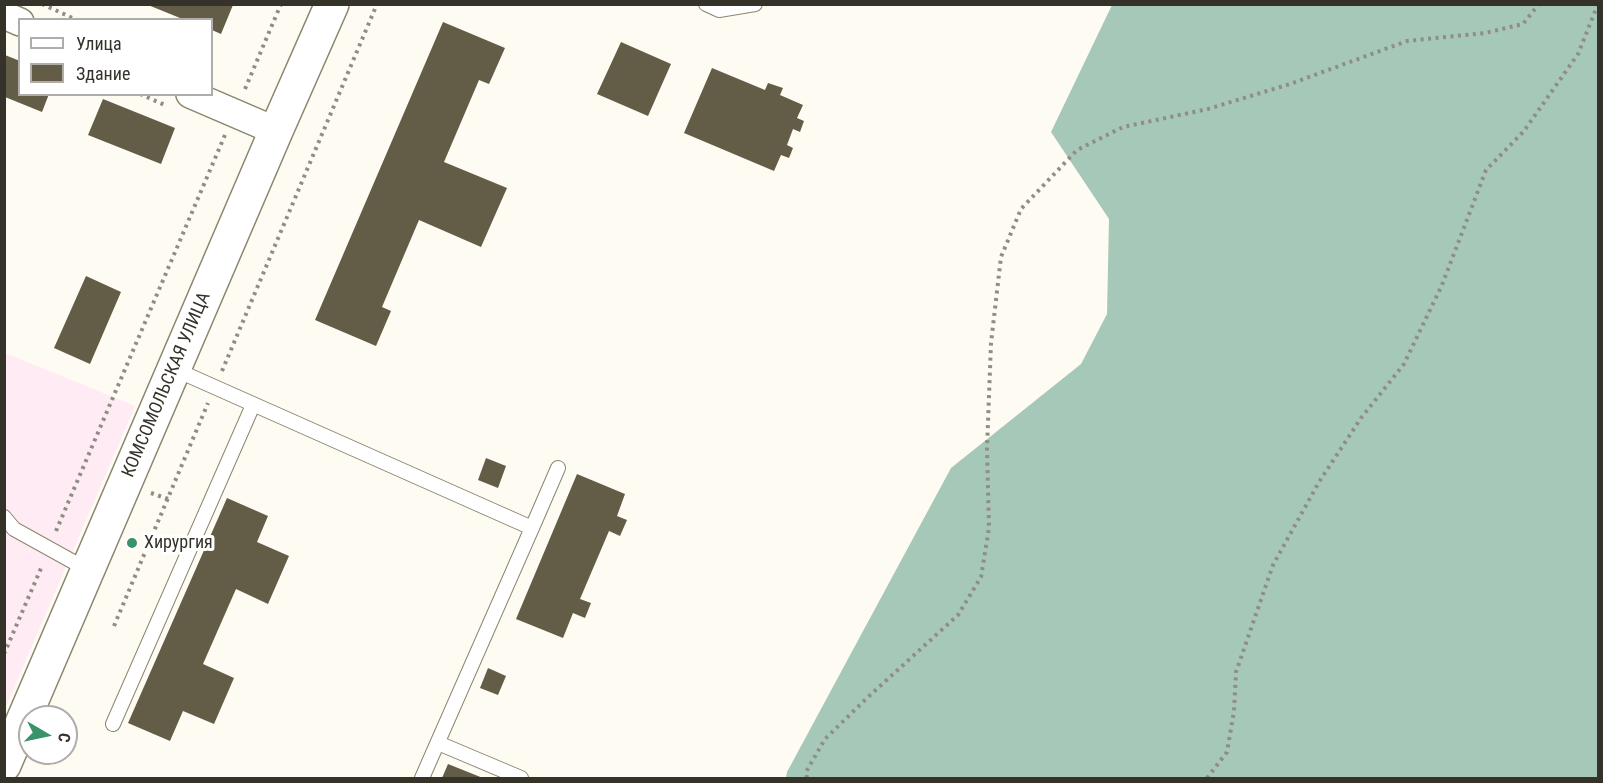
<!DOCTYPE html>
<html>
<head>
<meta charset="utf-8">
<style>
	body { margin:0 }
	#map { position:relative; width:1603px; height:783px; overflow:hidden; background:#fefbf2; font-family:"Roboto Condensed",sans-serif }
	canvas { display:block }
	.frame { position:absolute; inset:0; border:6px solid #353229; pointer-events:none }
	.legend { position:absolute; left:18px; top:18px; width:195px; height:78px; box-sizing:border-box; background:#fff; border:2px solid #aeada9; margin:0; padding:8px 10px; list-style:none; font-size:18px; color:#353229 }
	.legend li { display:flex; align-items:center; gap:12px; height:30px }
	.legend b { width:30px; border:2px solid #aeada9 }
	.north { position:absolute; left:18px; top:705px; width:60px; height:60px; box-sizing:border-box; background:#fff; border:2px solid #aeada9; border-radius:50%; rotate:99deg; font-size:16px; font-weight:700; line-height:24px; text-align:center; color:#353229 }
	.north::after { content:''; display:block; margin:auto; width:21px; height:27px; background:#39936a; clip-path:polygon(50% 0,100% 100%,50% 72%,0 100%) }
</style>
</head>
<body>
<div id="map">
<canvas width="1603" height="783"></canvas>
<div class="frame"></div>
<ul class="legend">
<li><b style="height:8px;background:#fff"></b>Улица</li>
<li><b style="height:16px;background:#635d48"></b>Здание</li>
</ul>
<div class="north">С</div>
</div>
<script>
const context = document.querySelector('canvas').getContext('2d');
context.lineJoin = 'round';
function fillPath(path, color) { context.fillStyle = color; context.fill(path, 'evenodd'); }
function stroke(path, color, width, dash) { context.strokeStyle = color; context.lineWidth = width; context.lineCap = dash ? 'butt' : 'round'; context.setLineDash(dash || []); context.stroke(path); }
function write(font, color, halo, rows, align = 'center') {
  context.font = font + ' "Roboto Condensed",sans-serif'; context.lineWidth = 6; context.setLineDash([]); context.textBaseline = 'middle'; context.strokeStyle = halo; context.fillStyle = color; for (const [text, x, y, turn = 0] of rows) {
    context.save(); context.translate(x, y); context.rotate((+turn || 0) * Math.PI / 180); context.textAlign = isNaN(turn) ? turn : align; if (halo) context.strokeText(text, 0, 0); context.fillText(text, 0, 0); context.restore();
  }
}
fillPath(new Path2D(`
	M5,353L135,406L5,709Z`), '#ffebf4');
fillPath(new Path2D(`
	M1112,5H1598V778H786L787,772L951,468L1081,364L1107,314L1109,219L1051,132Z`), '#a6c8b8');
fillPath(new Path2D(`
	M148,5H233L221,34L212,30V20H185Z
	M443,22L505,48L489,84L479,80L444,162L507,188L481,247L419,220L382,307L391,311L376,346L315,320Z
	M621,42L671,64L648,116L597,94Z
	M5,55L20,61V94H49L42,112L5,97Z
	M712,68L765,90L768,83L783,88L780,95L803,105L797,118L804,121L800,132L793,129L787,145L793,148L789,158L781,155L774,171L684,133Z
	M103,99L175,128L161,164L88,135Z
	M86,276L121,292L90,364L54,348Z
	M486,458L506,466L498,488L478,480Z
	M577,474L625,494L617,516L627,520L620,536L609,531L580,599L591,603L585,618L573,613L563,638L516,619Z
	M227,498L268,516L257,542L289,556L268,604L236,589L203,664L234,678L214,724L183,711L170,741L128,723Z
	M488,668L506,676L498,695L480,688Z
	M448,764L483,778H442Z`), '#635d48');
const lane = new Path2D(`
	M706,4L719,10L755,4
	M174,369L532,528L422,778
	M4,517L14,529L88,570
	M532,528L558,468
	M113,724L253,405
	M438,743L521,778`);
const street = new Path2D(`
	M4,15L20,22
	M190,94L276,131`);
const secondary = new Path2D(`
	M4,765L276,131L332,4`);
stroke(lane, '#8b856f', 16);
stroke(street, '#8b856f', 30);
stroke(secondary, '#8b856f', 36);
stroke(new Path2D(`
	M42,4L77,20
	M245,89L281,4
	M140,94L167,106
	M222,371L377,4
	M151,493L168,499
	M56,531L225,135
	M114,626L208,403
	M4,654L42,566
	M807,778L806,772L825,739L868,697L958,615L981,577L989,528L987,449L991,343L1001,257L1021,209L1077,150L1123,127L1208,109L1290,84L1407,41L1485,33L1523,24L1539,4
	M1207,778L1227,752L1234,711L1236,672L1273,565L1319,482L1361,418L1404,364L1442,285L1486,170L1524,131L1578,54L1598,4`), '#908d84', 4, [3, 4.5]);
stroke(lane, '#fff', 14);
stroke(street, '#fff', 27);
stroke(secondary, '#fff', 33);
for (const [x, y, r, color] of [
	[132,543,6,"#39936a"]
]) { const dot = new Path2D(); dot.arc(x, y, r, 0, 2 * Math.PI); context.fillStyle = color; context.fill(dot); stroke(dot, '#fff', 2); }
write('18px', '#353229', '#fff', [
	["КОМСОМОЛЬСКАЯ УЛИЦА",167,385,-67]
]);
write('18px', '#353229', '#fff', [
	["Хирургия",144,543]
], 'left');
</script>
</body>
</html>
